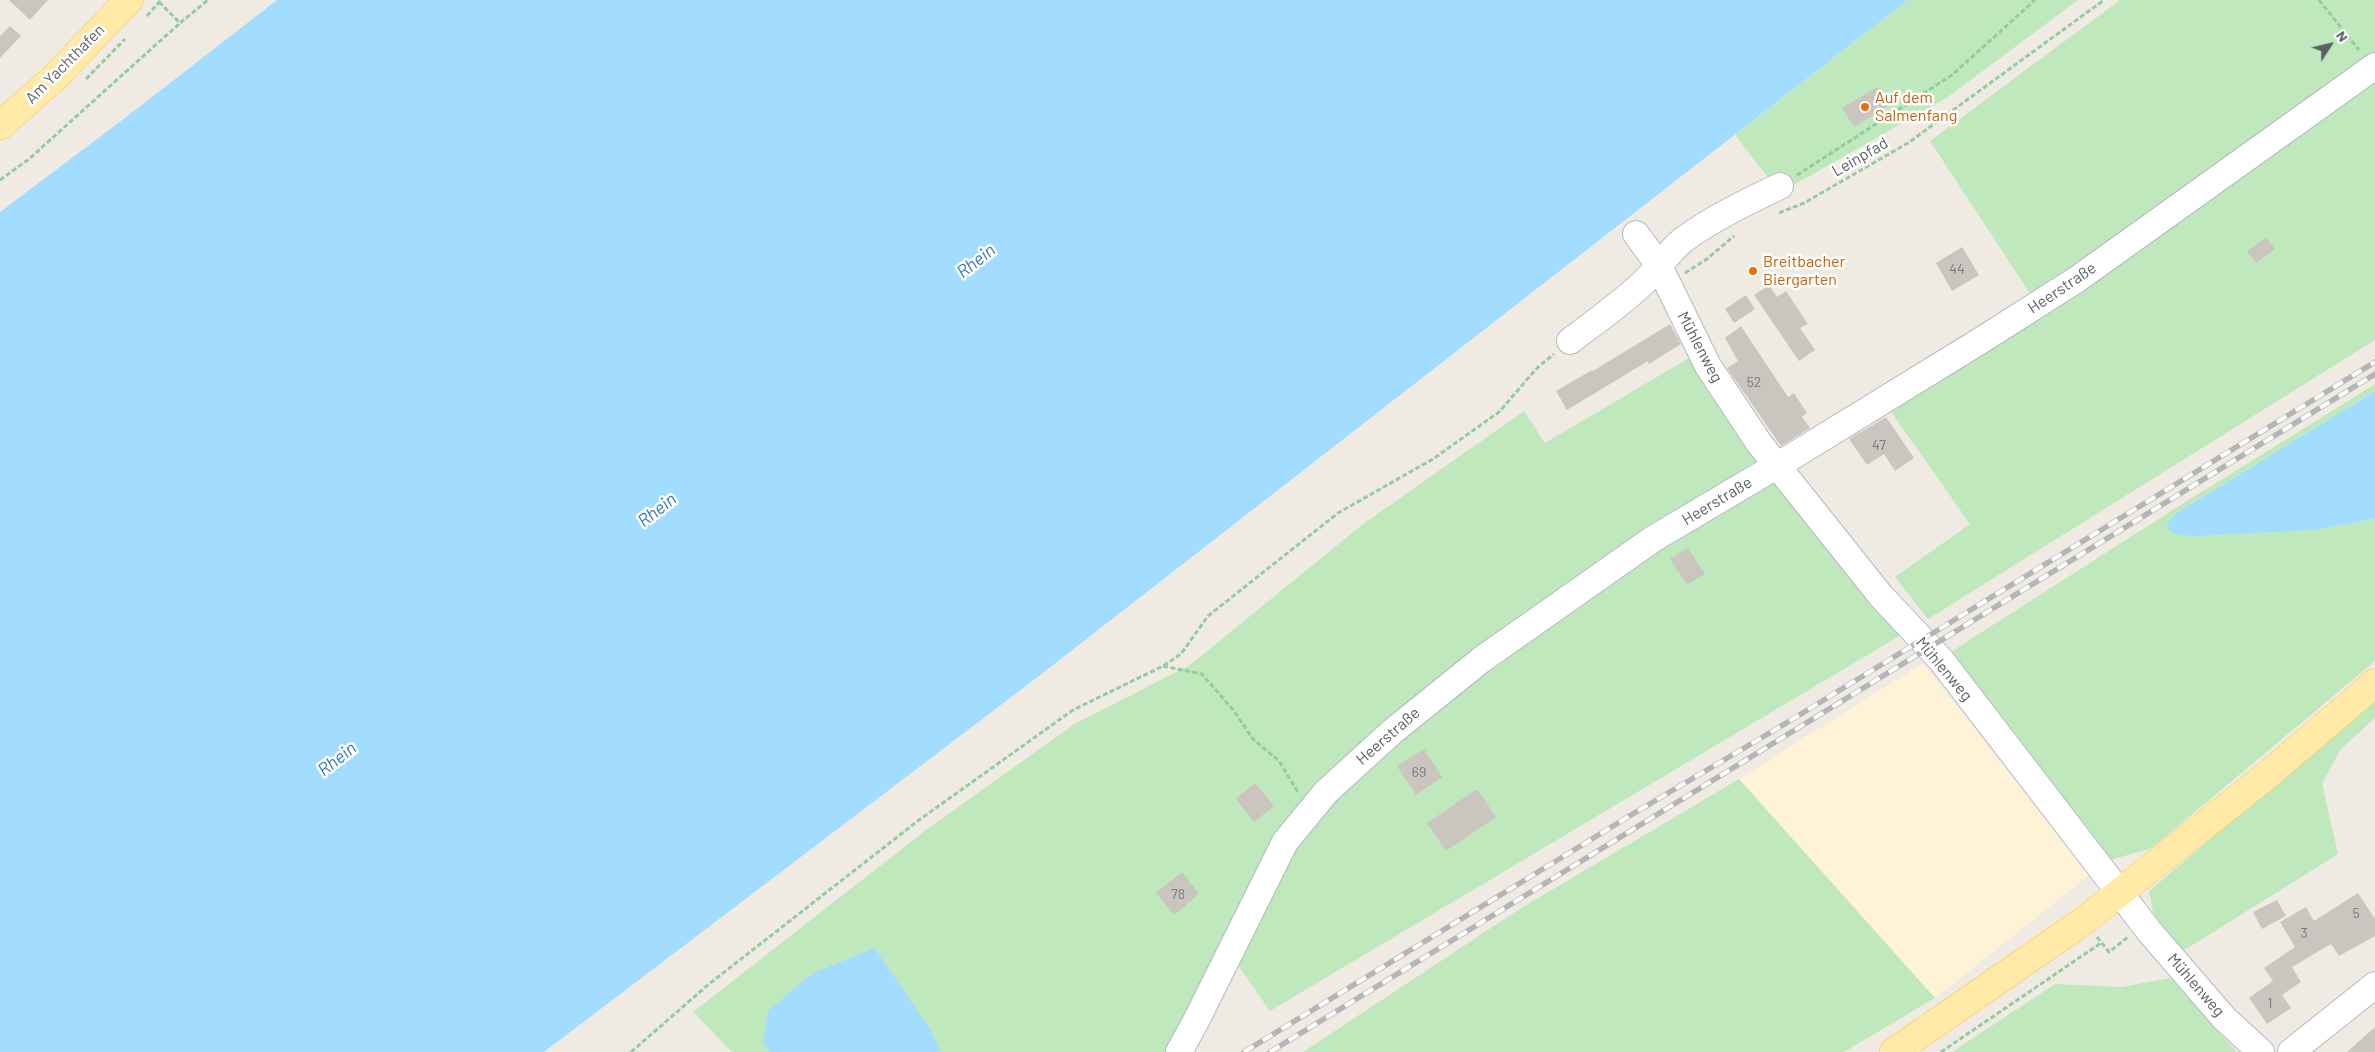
<!DOCTYPE html>
<html>
<head>
<meta charset="utf-8">
<style>
	body { margin:0 }
	#map { position:relative; width:2375px; height:1052px; overflow:hidden; background:#efebe2; font-family:Barlow,sans-serif }
	canvas { display:block }
	.north { position:absolute; left:2305px; top:20px; width:50px; height:50px; -webkit-text-stroke:4px #fff; paint-order:stroke; rotate:55deg; font-size:14px; font-weight:700; line-height:20px; text-align:center; color:#5b6065 }
	.north::after { content:''; display:block; margin:auto; width:18px; height:22px; background:#5b6065; clip-path:polygon(50% 0,100% 100%,50% 72%,0 100%) }
</style>
</head>
<body>
<div id="map">
<canvas width="2375" height="1052"></canvas>
<div class="north">N</div>
</div>
<script>
const context = document.querySelector('canvas').getContext('2d');
context.lineJoin = 'round';
function fillPath(path, color) { context.fillStyle = color; context.fill(path, 'evenodd'); }
function stroke(path, color, width, dash) { context.strokeStyle = color; context.lineWidth = width; context.lineCap = dash ? 'butt' : 'round'; context.setLineDash(dash || []); context.stroke(path); }
function write(font, color, halo, rows, align = 'center') {
  context.font = font + ' Barlow,sans-serif'; context.lineWidth = 5; context.setLineDash([]); context.textBaseline = 'middle'; context.strokeStyle = halo; context.fillStyle = color; for (const [text, x, y, turn = 0] of rows) {
    context.save(); context.translate(x, y); context.rotate((+turn || 0) * Math.PI / 180); context.textAlign = isNaN(turn) ? turn : align; if (halo) context.strokeText(text, 0, 0); context.fillText(text, 0, 0); context.restore();
  }
}
fillPath(new Path2D(`
	M1923,663L2089,875L1935,998L1739,779Z`), '#fff3d7');
fillPath(new Path2D(`
	M1908,0H2078L1948,97L1780,193L1735,135Z
	M2120,0H2375V53L2252,147L2031,295L1930,141Z
	M2375,76V340L1928,619L1895,577L1970,524L1887,406Z
	M1694,355L1765,463L1318,789L1167,1052H941L930,1029L875,948L763,1044L771,1052H732L693,1012L926,830L1076,723L1190,665L1363,524L1524,411L1545,443Z
	M2375,384V391L2175,514L2167,526L2313,530L2375,519V661L2152,848L2107,861L1946,655L2171,511Z
	M1778,474L1901,635L1270,1011L1237,964L1293,851L1333,804L1399,738L1484,668L1657,546Z
	M2375,700V718L2341,749L2322,783L2338,854L2178,954L2153,912L2149,891Z
	M1739,779L1935,998L1844,1052H1303L1518,910Z
	M2170,978L2237,1052H1952L2055,984L2122,987Z`), '#bfe9bc');
fillPath(new Path2D(`
	M277,0H1908L1035,679L544,1052H0V212L121,121Z
	M2375,391V519L2313,530L2194,536L2172,533L2166,526L2175,514Z
	M875,948L930,1029L941,1052H771L763,1044L768,1011L811,974Z`), '#a2ddff');
fillPath(new Path2D(`
	M9,0H48L30,20Z
	M10,26L21,36L0,58V36Z
	M1877,87L1888,106L1854,127L1842,108Z
	M2266,237L2275,249L2256,263L2247,251Z
	M1962,247L1979,275L1952,291L1936,263Z
	M1769,285L1777,297L1786,291L1808,324L1800,328L1815,350L1799,361L1754,295Z
	M1746,295L1755,309L1734,323L1725,309Z
	M1670,324L1681,344L1649,364L1648,361L1567,410L1556,391L1592,370L1593,371Z
	M1741,326L1788,397L1794,393L1807,413L1802,417L1810,428L1781,446L1727,368L1738,361L1725,338Z
	M1886,417L1914,458L1895,471L1884,454L1867,465L1849,439Z
	M1688,548L1705,574L1687,585L1670,559Z
	M1424,749L1442,777L1416,795L1397,766Z
	M1255,783L1274,806L1254,822L1236,799Z
	M1477,789L1496,817L1446,851L1427,823Z
	M1182,872L1199,894L1174,915L1156,893Z
	M2358,893L2375,919V936L2339,956L2331,944L2292,967L2301,982L2282,995L2291,1008L2267,1024L2249,998L2273,981L2264,968L2295,947L2280,922L2306,907L2314,921Z
	M2277,900L2286,916L2262,929L2253,912Z
	M2375,1027V1052H2347Z`), '#cac6bf');
const minor = new Path2D(`
	M1636,234L1658,264L1708,366L1759,443L1881,596L1941,660L2149,931L2224,1018L2261,1052
	M1570,341C1595,322 1621,304 1644,282C1658,269 1668,252 1683,240C1713,218 1747,202 1780,186
	M1179,1052L1196,1021L1285,842L1326,792L1393,731L1481,660L1653,539L1793,456L1980,341L2076,280L2375,66
	M2291,1052L2375,985`);
const major = new Path2D(`
	M0,126L54,78L129,0
	M1894,1052L2085,920L2265,777L2375,683`);
stroke(minor, '#b5b9be', 28);
stroke(major, '#fdbf4d', 29);
stroke(new Path2D(`
	M2319,0L2359,50
	M159,2L180,23L208,0
	M147,16L161,0
	M86,79L125,39
	M1797,175L1952,75L2035,0
	M0,180L29,159L180,23
	M1779,213L1804,203L1908,143L2104,0
	M1685,273L1707,259L1734,236
	M1163,666L1202,674L1234,711L1253,739L1279,761L1298,792
	M2097,937L2109,952L2128,937
	M631,1052L709,984L919,820L1073,710L1163,666L1181,654L1208,616L1338,513L1433,459L1499,412L1537,368L1554,354
	M1941,1052L2101,943`), '#95cba0', 3, [5, 2.5]);
stroke(minor, '#fff', 26);
stroke(major, '#ffeaa7', 28);
const rail = new Path2D(`
	M1244,1052L1631,815L1783,725L2375,362
	M1270,1052L2375,374`);
stroke(rail, '#b4b5b6', 5.5);
stroke(rail, '#fff', 4, [11]);
for (const [x, y, r, color] of [
	[1865,107,5,"#e8710a"],
	[1753,271,5,"#e8710a"]
]) { const dot = new Path2D(); dot.arc(x, y, r, 0, 2 * Math.PI); context.fillStyle = color; context.fill(dot); stroke(dot, '#fff', 2); }
write('14px', '#777a7c', null, [
	["44",1957,269],
	["52",1754,382],
	["47",1879,445],
	["69",1419,772],
	["78",1178,894],
	["5",2356,913],
	["3",2304,933],
	["1",2270,1003]
]);
write('16px', '#5b6065', '#fff', [
	["Am Yachthafen",65,64,-45],
	["Leinpfad",1860,157,-30],
	["Heerstraße",2062,288,-34],
	["Mühlenweg",1700,347,62],
	["Heerstraße",1717,501,-31],
	["Mühlenweg",1944,669,50],
	["Heerstraße",1388,736,-41],
	["Mühlenweg",2196,985,49]
]);
write('16px', '#c56008', '#fff', [
	["Auf dem",1875,98],
	["Salmenfang",1875,116],
	["Breitbacher",1763,262],
	["Biergarten",1763,280]
], 'left');
write('italic 18px', '#347ab1', '#fff', [
	["Rhein",976,261,-38],
	["Rhein",657,510,-38],
	["Rhein",337,759,-38]
]);
</script>
</body>
</html>
